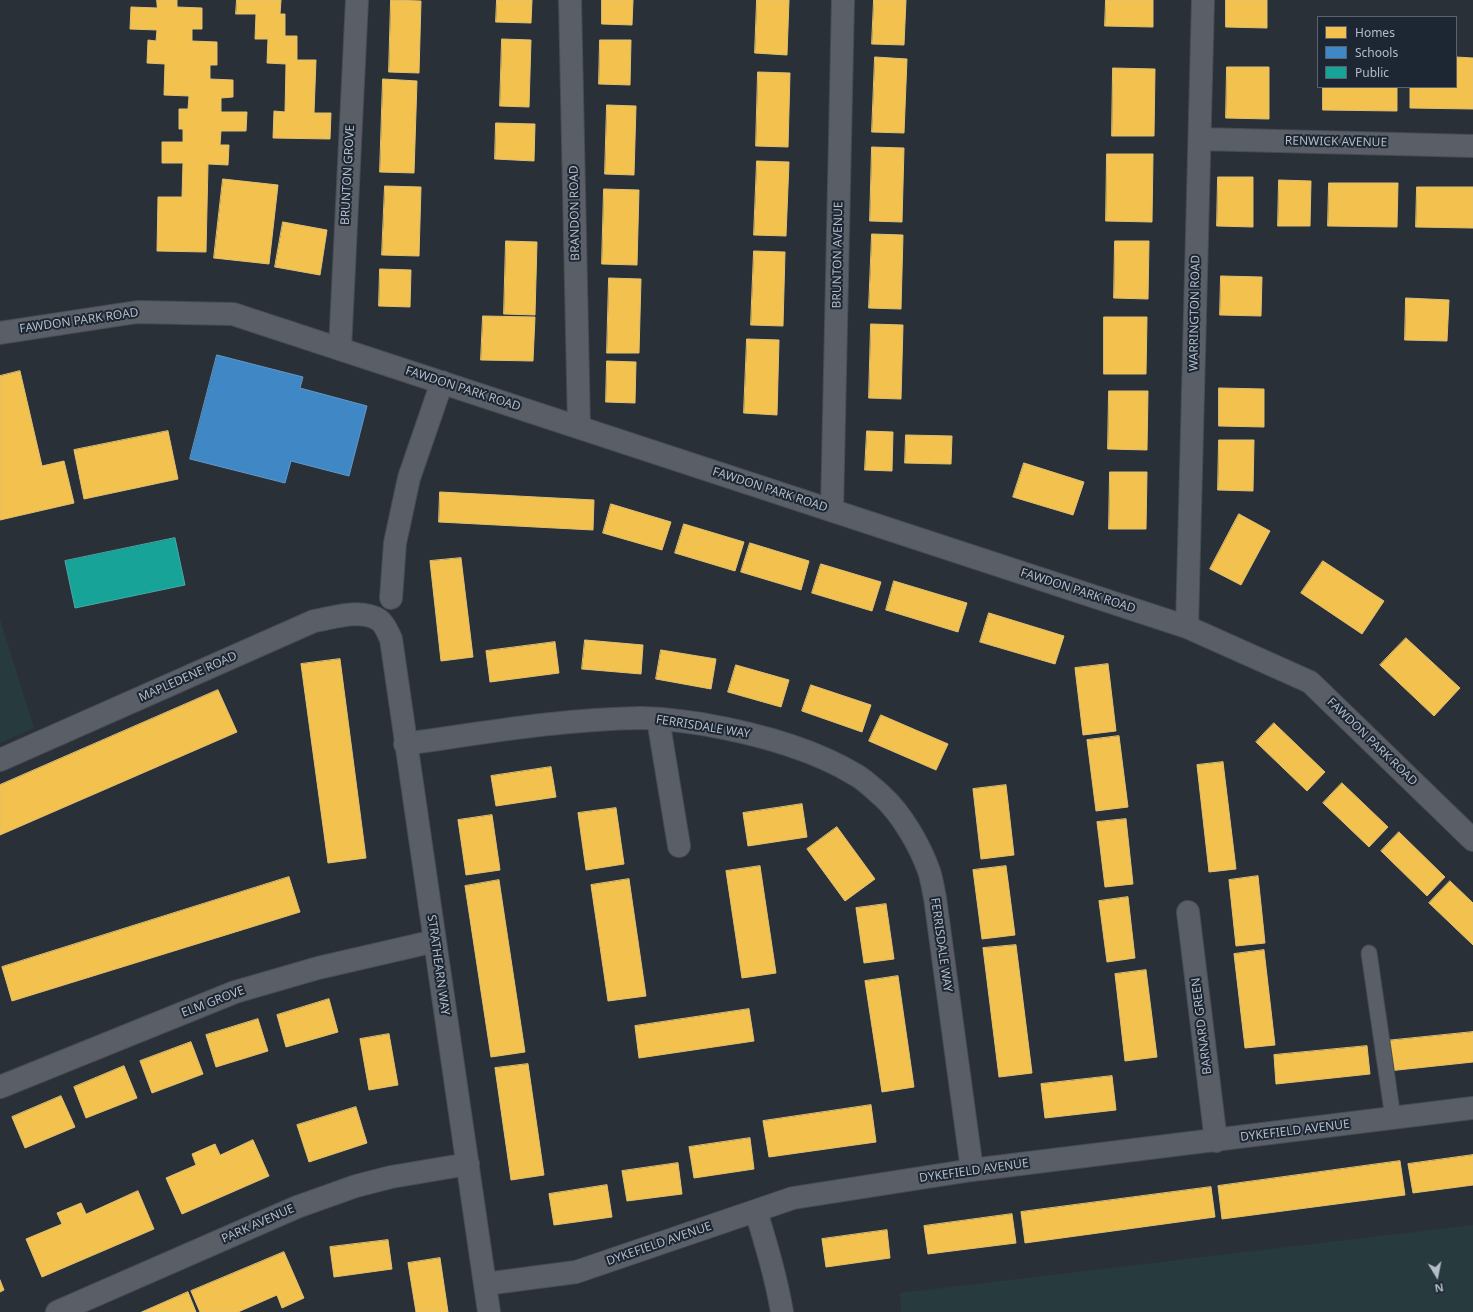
<!DOCTYPE html>
<html>
<head>
<meta charset="utf-8">
<style>
	body { margin:0 }
	#map { position:relative; width:1473px; height:1312px; overflow:hidden; background:#2a3038; font-family:"Noto Sans",sans-serif }
	canvas { display:block }
	.legend { position:absolute; left:1317px; top:16px; width:140px; height:72px; box-sizing:border-box; background:#1d2633; border:1px solid #59626f; margin:0; padding:5px 7px; list-style:none; font-size:12px; color:#b4bcc9 }
	.legend li { display:flex; align-items:center; gap:8px; height:20px }
	.legend b { width:20px; border:1px solid #59626f }
	.north { position:absolute; left:1417px; top:1256px; width:40px; height:40px; -webkit-text-stroke:3px #1d2633; paint-order:stroke; rotate:170deg; font-size:11px; font-weight:700; line-height:16px; text-align:center; color:#b4bcc9 }
	.north::after { content:''; display:block; margin:auto; width:14px; height:18px; background:#b4bcc9; clip-path:polygon(50% 0,100% 100%,50% 72%,0 100%) }
</style>
</head>
<body>
<div id="map">
<canvas width="1473" height="1312"></canvas>
<ul class="legend">
<li><b style="height:11px;background:#f2c14e"></b>Homes</li>
<li><b style="height:11px;background:#3f88c5"></b>Schools</li>
<li><b style="height:11px;background:#17a398"></b>Public</li>
</ul>
<div class="north">N</div>
</div>
<script>
const context = document.querySelector('canvas').getContext('2d');
context.lineJoin = 'round';
function fillPath(path, color) { context.fillStyle = color; context.fill(path, 'evenodd'); }
function stroke(path, color, width, dash) { context.strokeStyle = color; context.lineWidth = width; context.lineCap = dash ? 'butt' : 'round'; context.setLineDash(dash || []); context.stroke(path); }
function write(font, color, halo, rows, align = 'center') {
  context.font = font + ' "Noto Sans",sans-serif'; context.lineWidth = 4; context.setLineDash([]); context.textBaseline = 'middle'; context.strokeStyle = halo; context.fillStyle = color; for (const [text, x, y, turn = 0] of rows) {
    context.save(); context.translate(x, y); context.rotate((+turn || 0) * Math.PI / 180); context.textAlign = isNaN(turn) ? turn : align; if (halo) context.strokeText(text, 0, 0); context.fillText(text, 0, 0); context.restore();
  }
}
fillPath(new Path2D(`
	M0,619L34,728L0,743Z
	M1473,1225V1312H901L900,1293Z`), '#273a3e');
const homes = new Path2D(`
	M157,0H177V7L202,8V29H192V41L217,42V65H210V79L233,80V97L221,98V112H247L246,131H221L220,145H229L228,165L208,164L206,252L157,251L158,197H182L183,163H162V142H183V129H179V109H188L189,96L164,95L165,64L147,63L148,40L156,41L157,30L130,29L131,7L157,8Z
	M237,0H281L280,14H285V36H297V60H316L314,113H331L330,139L273,138L274,111L285,112L286,64L267,63L268,39H255L256,14H236Z
	M391,0L421,1L419,73L389,72Z
	M497,0H532L531,23L496,22Z
	M602,0H633L632,25L602,24Z
	M757,0H789L787,55L755,53Z
	M874,0H906L904,45L872,44Z
	M1106,0H1153V27L1105,26Z
	M1226,0H1267V28L1226,27Z
	M502,39L531,40L529,107L500,106Z
	M600,40H631L630,85L599,84Z
	M875,57L907,59L904,133L872,132Z
	M1456,57L1473,58V109L1410,108V87H1456Z
	M1227,67H1269V119L1226,118Z
	M1113,68L1155,69L1154,136H1112Z
	M758,72L790,73L788,147L756,146Z
	M383,79L417,81L414,173L380,172Z
	M1323,87H1397V111L1323,110Z
	M607,105L636,106L634,175L605,174Z
	M496,123L535,124L534,161L495,159Z
	M872,147L904,148L902,222L870,221Z
	M1107,154H1153L1152,222L1106,221Z
	M757,161L789,162L786,236L754,235Z
	M1218,177H1253V227L1217,226Z
	M223,179L278,185L269,264L214,258Z
	M1279,180L1311,181L1310,226H1278Z
	M1329,183H1398L1397,227L1328,226Z
	M385,186L421,187L419,256L382,255Z
	M1417,187H1473V228L1416,227Z
	M604,189L639,190L637,265L602,264Z
	M283,222L327,230L320,275L275,267Z
	M872,234L903,235L901,309L869,308Z
	M506,241L537,242L535,315L504,314Z
	M1115,241H1149L1148,299L1114,298Z
	M754,251L785,252L783,326L751,325Z
	M380,269L411,270L410,307L379,306Z
	M1221,276L1262,277L1261,316L1220,315Z
	M609,278L641,279L639,353H607Z
	M1406,298L1449,300L1447,341L1405,340Z
	M483,316L535,317L533,361L481,360Z
	M1104,317H1147L1146,374H1104Z
	M871,324L903,325L901,399L869,398Z
	M747,339L779,340L777,415L744,413Z
	M607,361L636,362L635,403L606,402Z
	M20,371L42,466L64,461L74,503L0,520V376Z
	M1219,388L1264,389V427L1219,426Z
	M1109,391H1148L1147,450L1108,449Z
	M168,431L178,479L84,499L74,450Z
	M867,431L893,432L892,471L865,470Z
	M906,435L952,436L951,464L905,463Z
	M1219,440H1254L1253,491L1218,490Z
	M1024,463L1084,482L1073,515L1013,497Z
	M1110,472H1147L1146,529H1109Z
	M440,492L594,500L593,530L439,522Z
	M611,504L671,522L662,550L603,533Z
	M1239,514L1270,531L1241,585L1210,569Z
	M684,524L744,542L735,571L675,553Z
	M750,543L809,561L801,590L741,572Z
	M461,558L473,657L441,661L430,561Z
	M1323,561L1384,601L1362,634L1301,593Z
	M821,564L881,582L872,611L812,593Z
	M894,581L967,603L958,632L886,610Z
	M989,613L1064,636L1055,664L980,642Z
	M1406,638L1460,688L1434,716L1380,665Z
	M585,640L643,645L641,674L582,669Z
	M555,642L559,673L490,682L486,651Z
	M661,650L716,659L711,689L656,679Z
	M340,659L366,858L328,863L301,664Z
	M1108,664L1116,731L1083,735L1075,668Z
	M736,665L789,680L781,707L728,692Z
	M811,685L871,705L862,732L802,711Z
	M218,690L237,732L0,835V785Z
	M881,715L948,744L936,770L869,741Z
	M1274,723L1325,772L1307,791L1256,742Z
	M1119,736L1128,807L1096,811L1087,740Z
	M1223,762L1236,869L1209,872L1197,765Z
	M551,767L556,797L496,806L491,776Z
	M1342,783L1388,827L1369,847L1323,803Z
	M1006,785L1014,855L981,859L973,789Z
	M802,804L807,837L748,846L743,813Z
	M616,808L624,864L586,870L578,813Z
	M492,815L500,870L466,875L458,820Z
	M1126,819L1133,884L1105,887L1097,822Z
	M837,827L875,879L845,901L807,849Z
	M1399,832L1445,877L1427,896L1381,851Z
	M760,866L776,973L742,978L726,871Z
	M1006,866L1015,935L982,939L973,870Z
	M1258,876L1265,943L1236,946L1229,880Z
	M289,877L300,912L12,1001L2,967Z
	M629,879L646,996L608,1001L591,885Z
	M499,880L525,1052L491,1057L465,886Z
	M1450,881L1473,903V945L1429,903Z
	M1128,897L1135,958L1107,962L1099,901Z
	M886,904L894,959L864,963L856,908Z
	M1016,945L1032,1073L999,1077L983,948Z
	M1264,950L1275,1045L1245,1048L1234,954Z
	M1146,970L1157,1057L1125,1061L1115,974Z
	M898,976L914,1087L882,1092L865,981Z
	M329,999L338,1032L286,1047L277,1015Z
	M749,1009L754,1041L639,1058L635,1026Z
	M258,1019L268,1051L216,1067L206,1035Z
	M1473,1032V1062L1388,1071L1385,1041Z
	M389,1034L398,1085L369,1090L360,1039Z
	M191,1042L203,1074L152,1093L140,1061Z
	M1367,1046L1370,1074L1276,1084L1274,1055Z
	M528,1064L544,1175L511,1180L495,1068Z
	M124,1066L137,1098L86,1118L74,1087Z
	M1112,1076L1116,1110L1045,1118L1041,1084Z
	M61,1096L75,1127L25,1148L12,1117Z
	M871,1105L876,1142L769,1157L763,1121Z
	M356,1107L367,1143L309,1162L297,1125Z
	M750,1138L754,1169L694,1178L689,1147Z
	M253,1140L269,1176L182,1214L166,1178L196,1165L192,1154L215,1144L220,1155Z
	M1473,1155V1185L1413,1193L1408,1164Z
	M1400,1161L1405,1195L1222,1219L1218,1186Z
	M678,1163L682,1194L627,1201L622,1171Z
	M607,1185L612,1217L554,1225L549,1194Z
	M1211,1187L1215,1217L1025,1243L1021,1212Z
	M138,1191L154,1229L42,1277L26,1239L62,1224L57,1213L81,1203L86,1214Z
	M1012,1214L1016,1243L928,1254L924,1226Z
	M887,1230L890,1258L826,1267L822,1239Z
	M388,1240L392,1269L334,1277L330,1247Z
	M284,1252L304,1298L282,1308L277,1295L238,1312H200L191,1291Z
	M440,1258L448,1312H416L408,1263Z
	M0,1280L4,1290L0,1292Z
	M188,1292L196,1312H142Z`);
fillPath(homes, '#f2c14e');
stroke(homes, '#dfc073', 1);
const schools = new Path2D(`
	M217,355L303,377L300,388L367,406L349,476L291,461L285,483L190,459Z`);
fillPath(schools, '#3f88c5');
stroke(schools, '#6298c6', 1);
const public = new Path2D(`
	M175,538L185,585L75,608L65,561Z`);
fillPath(public, '#17a398');
stroke(public, '#46aaa7', 1);
const lane = new Path2D(`
	M1369,953L1393,1118`);
const street = new Path2D(`
	M570,0L579,427
	M1200,139L1473,146
	M0,333L137,312L233,314L1187,627L1310,682L1473,840
	M340,349L357,0
	M832,510L843,0
	M391,598L395,543L409,478L442,382
	M1187,627L1203,0
	M658,719L679,846
	M405,744C483,733 562,719 641,718C661,718 682,721 702,724C754,733 810,747 856,775C865,780 874,789 882,796C902,814 920,846 929,871C932,880 933,889 935,898L972,1170
	M0,760L314,621C333,618 361,608 379,620C385,624 388,633 391,639L489,1312
	M1188,912L1216,1141
	M0,1087L235,992L318,968L435,941
	M756,1211C766,1244 776,1277 782,1312
	M485,1284L576,1272L793,1198L972,1170L1473,1108
	M57,1312L297,1207L356,1186L391,1177L468,1164`);
stroke(lane, '#484c53', 17);
stroke(street, '#484c53', 24);
stroke(lane, '#5a5e66', 15);
stroke(street, '#5a5e66', 22);
write('12px', '#b4bcc9', '#1d2633', [
	["RENWICK AVENUE",1336,142,1],
	["BRUNTON GROVE",348,175,-87],
	["BRANDON ROAD",575,213,-91],
	["BRUNTON AVENUE",838,255,-89],
	["WARRINGTON ROAD",1195,313,-89],
	["FAWDON PARK ROAD",79,321,-8],
	["FAWDON PARK ROAD",463,389,18],
	["FAWDON PARK ROAD",770,490,18],
	["FAWDON PARK ROAD",1078,591,18],
	["MAPLEDENE ROAD",188,677,-24],
	["FERRISDALE WAY",703,727,9],
	["FAWDON PARK ROAD",1372,742,44],
	["FERRISDALE WAY",941,945,82],
	["STRATHEARN WAY",438,965,82],
	["ELM GROVE",213,1002,-21],
	["BARNARD GREEN",1202,1026,-97],
	["DYKEFIELD AVENUE",1295,1131,-7],
	["DYKEFIELD AVENUE",974,1171,-8],
	["PARK AVENUE",258,1224,-24],
	["DYKEFIELD AVENUE",659,1244,-19]
]);
</script>
</body>
</html>
